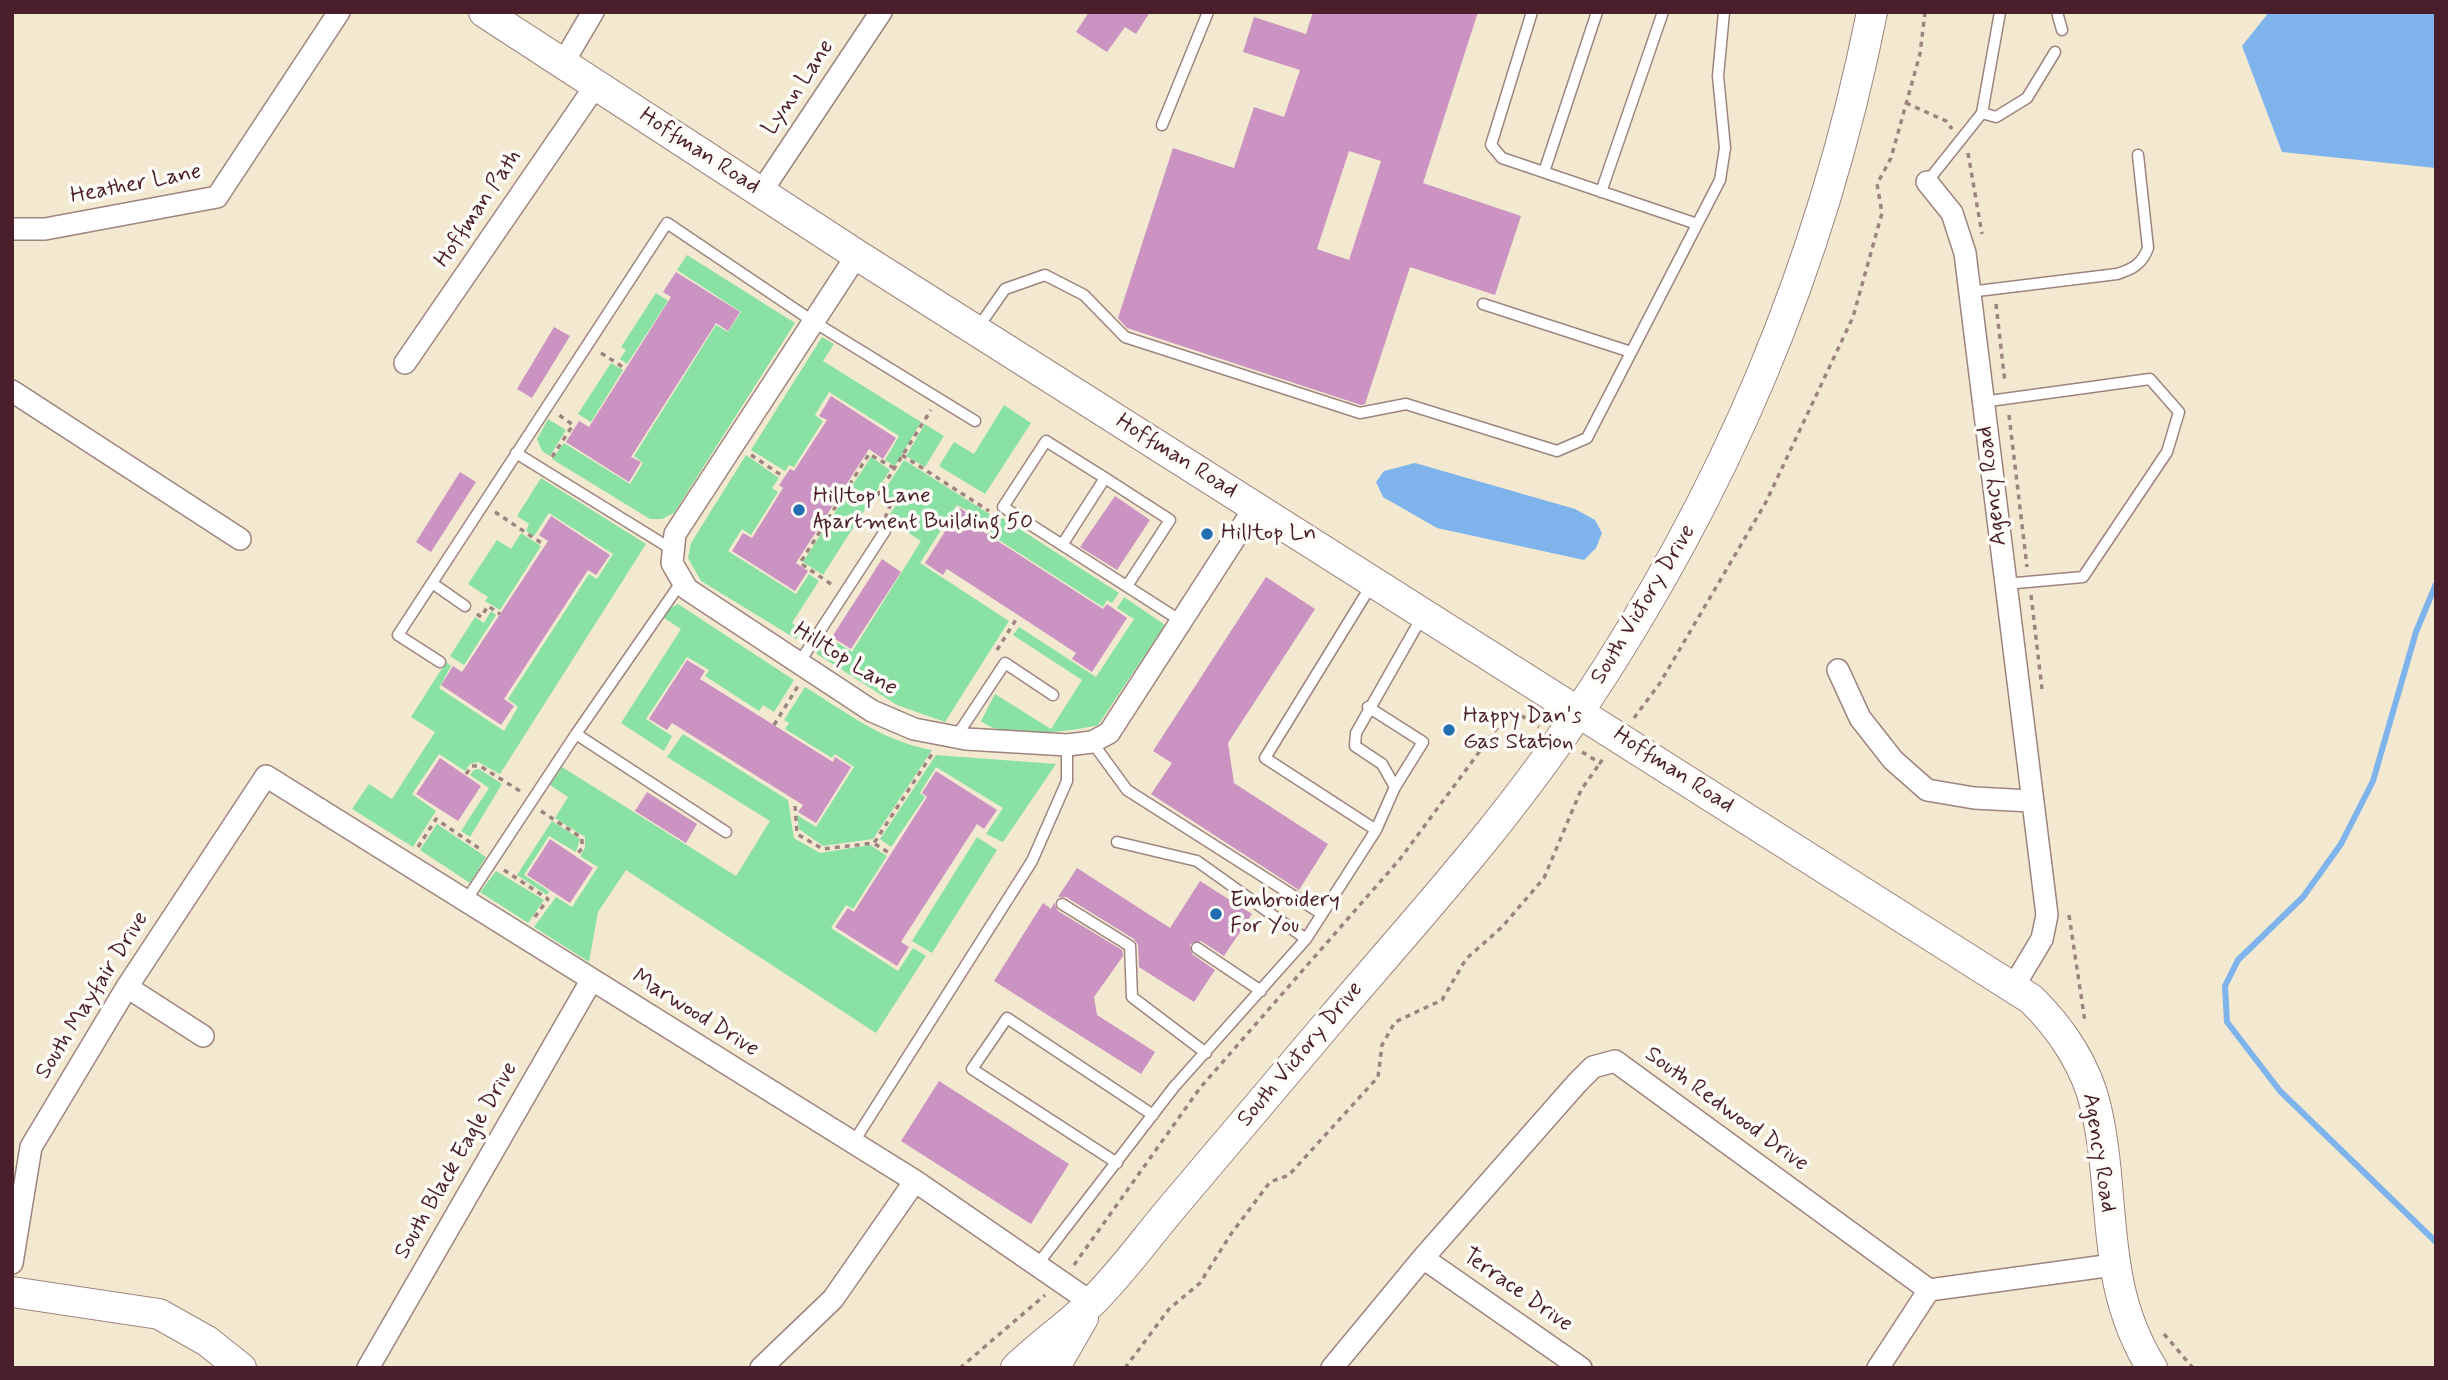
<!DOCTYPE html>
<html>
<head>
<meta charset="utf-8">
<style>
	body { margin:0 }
	#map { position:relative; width:2448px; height:1380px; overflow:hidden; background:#f3e9d1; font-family:Mynerve,sans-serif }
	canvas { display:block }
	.frame { position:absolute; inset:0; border:14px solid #4a1f2b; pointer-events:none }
</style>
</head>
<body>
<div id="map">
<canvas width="2448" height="1380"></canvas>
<div class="frame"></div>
</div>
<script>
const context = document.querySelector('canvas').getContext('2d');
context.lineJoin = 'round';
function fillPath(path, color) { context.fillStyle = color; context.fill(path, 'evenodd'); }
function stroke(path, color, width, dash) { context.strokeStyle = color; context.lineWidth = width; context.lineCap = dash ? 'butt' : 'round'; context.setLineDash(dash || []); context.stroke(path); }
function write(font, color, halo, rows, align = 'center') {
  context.font = font + ' Mynerve,sans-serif'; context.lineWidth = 7; context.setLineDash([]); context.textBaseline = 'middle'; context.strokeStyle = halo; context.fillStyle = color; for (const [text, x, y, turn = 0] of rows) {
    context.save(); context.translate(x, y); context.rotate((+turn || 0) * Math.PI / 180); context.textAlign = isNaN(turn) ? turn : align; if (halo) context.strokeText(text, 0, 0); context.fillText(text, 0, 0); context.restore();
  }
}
fillPath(new Path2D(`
	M687,255L795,323L674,513L662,519H650L552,459L564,443L630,484L643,463L634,456L716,325L728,332L741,312L677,270Z
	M656,293L668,301L627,364L620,359L626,350L621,347Z
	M822,337L834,344L823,361L921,422L895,466L885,460L899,436L829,392L815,415L823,421L794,467L789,465L785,471L751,450Z
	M611,363L623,370L591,422L578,414Z
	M1004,405L1031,423L985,494L939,466L954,442L974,454Z
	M548,419L566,430L550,456L542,451L537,439Z
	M925,424L944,436L925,467L906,456Z
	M746,455L779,478L772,488L778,492L751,535L742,529L728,551L796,594L809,574L819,581L792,623L803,631L796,639L701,581L688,558L691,543Z
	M871,457L890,470L823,575L803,562Z
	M904,460L991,515L987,522L957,505L920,563L1009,621L945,722L897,705L817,654L816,648L821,642L838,643L852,652L921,541L887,519L896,505L882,494Z
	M541,478L646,544L500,774L478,762L470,764L465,771L439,754L412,794L436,811L413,847L352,809L369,784L392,799L435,732L411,717L446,662L451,666L439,688L504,731L518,707L508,699L589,574L597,579L613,554L549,513L534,536L526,531L529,524L517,516Z
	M998,515L1119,593L1112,603L1107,600L1103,607L991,535L990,527Z
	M521,533L541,546L500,610L485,601L488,597L468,584L497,540L511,549Z
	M1124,597L1165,625L1098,725C1072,732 1002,740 981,721L995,694L1051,729L1082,680L1013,635L1019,627L1096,677L1134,619L1117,608Z
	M678,604L794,680L774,712L763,705L759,711L705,676L709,670L687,657L646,719L672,736L664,751L621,723L681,629L664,618L667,610Z
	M491,611L496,615L464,665L450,656L475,617L484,623Z
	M805,687C846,712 884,742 932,750L873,839L823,846L799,829L797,815L816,827L854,767L835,754L832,758L785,729L789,723L784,720Z
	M683,734L788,800L794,838L820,853L870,845L887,856L853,909L846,905L831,928L898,971L913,948L926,956L876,1033L626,870L598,912L589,962L534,927L556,897L572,907L598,867L580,856L585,848V837L555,818L568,797L550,785L562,767L736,876L770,821L667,757Z
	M936,755L1056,764L1003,842L986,834L1003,808L936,767L920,793L925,797L891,847L880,839Z
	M479,769L502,784L470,837L461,831L489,788L470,775L474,770Z
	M552,821L580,839L576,852L549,836L524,875L549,891L547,895L517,875Z
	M437,824L486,857L470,883L420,850Z
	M977,837L997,850L932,953L912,941Z
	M496,871L544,900L528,923L480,892Z`), '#8ae1a4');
fillPath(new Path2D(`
	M2269,12H2436V168L2282,152L2242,46Z
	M1415,463L1575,509L1595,520L1602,533L1596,548L1584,560L1437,528L1383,497L1376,482L1384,471Z`), '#7eb3ec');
stroke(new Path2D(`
	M2436,584L2416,632L2373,781L2341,844L2303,897L2238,960L2225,986L2227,1022L2280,1091L2436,1242`), '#7eb3ec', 6);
fillPath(new Path2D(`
	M1089,12H1150L1136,34L1125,27L1107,52L1076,32Z
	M1313,12H1478L1423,183L1521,216L1495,295L1410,267L1365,404L1361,405L1127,328L1118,318L1173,148L1234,168L1254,107L1284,117L1300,70L1243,52L1254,17L1306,34ZM1349,151L1381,161L1349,260L1317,249Z
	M676,272L740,312L728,331L716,323L631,457L641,462L629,482L566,442L579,421L589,427L671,297L663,292Z
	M554,327L570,336L532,398L517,389Z
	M831,396L896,438L883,459L869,449L796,563L808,571L795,591L732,551L743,533L752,538L783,488L779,485L790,469L794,471L827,420L819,416Z
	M460,472L476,482L431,552L416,542Z
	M1115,496L1150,520L1117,570L1080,547Z
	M960,508L980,521L976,527L1103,609L1107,604L1127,618L1092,672L1072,659L1076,653L1018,615L947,569L943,575L925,563Z
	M551,516L610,555L596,575L588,570L504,699L514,706L501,725L441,685L453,666L462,672L548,541L539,535Z
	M882,559L901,572L851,649L832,637Z
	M1266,577L1315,609L1228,743L1234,783L1328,844L1299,890L1151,794L1172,763L1153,751Z
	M687,660L705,671L700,679L833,762L835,757L851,767L816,823L798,812L803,805L672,723L667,730L649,719Z
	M440,758L481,786L458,821L416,794Z
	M936,771L997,810L984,829L977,824L901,942L909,947L897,966L835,927L848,908L854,912L927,797L922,793Z
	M647,792L697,824L686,843L635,811Z
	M550,839L593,868L570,903L527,875Z
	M1077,868L1170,928L1200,881L1252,914L1224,956L1201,941L1190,944L1192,954L1215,970L1194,1002L1139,967L1138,945L1134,939L1066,897H1058Z
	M1043,903L1051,909L1054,903L1058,911L1122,950L1123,956L1094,997L1097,1015L1155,1052L1141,1074L994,981Z
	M939,1081L1069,1164L1031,1224L901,1141Z`), '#ca93c1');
const lane = new Path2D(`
	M1532,12L1491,145L1502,158L1697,224
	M2057,12L2062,30
	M1982,113L1996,117L2027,98L2055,52
	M1162,125L1208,12
	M1544,172L1597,12
	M1927,182L1982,113L2000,12
	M1601,192L1663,12
	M1969,292L2117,274C2133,269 2142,264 2148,248L2138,155
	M1483,304L1631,352
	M977,329L1005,289L1045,275L1084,295L1125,337L1360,413L1406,404L1557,451L1587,438L1720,180L1725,148L1718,76L1724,12
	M1982,402L2150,379L2179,412L2167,452L2083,577L2005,584
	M516,453L673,550
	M1105,478L1170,520L1127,586
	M1062,545L1105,478L1046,441L1003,507L1181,621
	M682,581L576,734L726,832
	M432,583L465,606
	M440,662L398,635L667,223L814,322L975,421
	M799,663L885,531
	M1368,707L1423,742L1395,787
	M956,737L1005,663L1053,695
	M1092,742L1127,790L1322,914
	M1376,830L1395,787L1382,764L1355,746L1356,733L1423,615
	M1117,842L1197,861L1306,939
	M465,902L576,734
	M1062,904L1130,946L1132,997L1206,1053
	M1197,948L1261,991
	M853,1143L1032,861L1067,781V745
	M1117,1163L972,1069L1007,1018L1153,1115
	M1037,1265L1174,1087L1306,939L1376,830L1265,758L1372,584`);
const street = new Path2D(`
	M563,63L593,12
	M1927,182L1952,213L1965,253L2047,915L2042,939L2012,989
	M761,192L881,12
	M12,229H45L217,197L339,12
	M857,255L675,534L672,563L687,589L872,711L914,729L966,739L1067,745L1092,742L1109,733L1255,507
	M405,363L596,85
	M12,391L240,539
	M1838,670L1860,718L1893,760L1927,790L1974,798L2031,801
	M127,987L203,1036
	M1423,1258L1581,1368
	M12,1263L31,1147L127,987L266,776L915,1181L1092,1303
	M368,1368L591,981
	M761,1368L833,1299L915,1181
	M1332,1368L1423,1258L1577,1083L1593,1067L1615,1061L1929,1290L2113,1265
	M1878,1368L1929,1290`);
const secondary = new Path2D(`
	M484,12L857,255L2031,999C2061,1028 2087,1067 2096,1108C2117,1199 2099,1283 2152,1368
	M12,1292L159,1314L207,1341L241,1368
	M1016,1368C1040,1345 1067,1326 1090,1304C1119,1276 1144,1241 1170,1210C1225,1145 1279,1081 1334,1016C1419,917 1508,819 1580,710C1725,493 1821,268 1872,12
	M1054,1368L1083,1318`);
stroke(lane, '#9e847e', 13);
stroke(street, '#9e847e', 24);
stroke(secondary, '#9e847e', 32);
stroke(new Path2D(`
	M1906,103L1946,121L1952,129
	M1968,153L1982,234
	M1996,304L2005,383
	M601,353L626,369
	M2009,415L2027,567
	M751,455L784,477
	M902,455L989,511
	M552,457L573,425L559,415
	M495,512L543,544
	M885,518L890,506L877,496L931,410
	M989,536L988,524L992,518
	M831,584L800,563L869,454L894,468
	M2031,595L2042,689
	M477,614L481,617L488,606L500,614
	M997,650L1017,618
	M1634,718L1660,683L1766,502L1853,317L1882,213L1877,184L1891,158L1920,54L1925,12
	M774,725L798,686
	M1582,752L1600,763L1604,757
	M466,774L472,766H480L520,791
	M795,806L797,834L823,849L874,843L932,754
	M541,811L582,838V848L577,855
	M875,844L891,854
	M418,847L436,819L483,851
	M504,870L548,899L534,918
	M2069,915L2085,1022
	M1074,1265L1200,1088L1400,859L1511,709L1539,727
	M2164,1334L2193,1368
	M960,1368L1045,1295
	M1125,1368L1169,1309L1200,1283L1231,1234L1270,1182L1289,1175L1378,1077L1382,1045L1395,1022L1442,1000L1466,959L1502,927L1544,878L1581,790L1600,763`), '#9e847e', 3.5, [5, 5]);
stroke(lane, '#fff', 10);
stroke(street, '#fff', 21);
stroke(secondary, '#fff', 30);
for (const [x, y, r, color] of [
	[799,510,7,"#1f6fb2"],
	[1207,534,7,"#1f6fb2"],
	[1449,730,7,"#1f6fb2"],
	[1216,914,7,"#1f6fb2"]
]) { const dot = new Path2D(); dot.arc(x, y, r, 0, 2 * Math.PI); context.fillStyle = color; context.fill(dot); stroke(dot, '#fdfcf7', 2.5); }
write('23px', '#4a1f2b', '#fdfcf7', [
	["Lynn Lane",799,88,-56],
	["Hoffman Road",699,152,33],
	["Heather Lane",136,185,-11],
	["Hoffman Path",479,209,-56],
	["Hoffman Road",1176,457,32],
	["Agency Road",1993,486,-97],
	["South Victory Drive",1644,605,-59],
	["Hilltop Lane",845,660,32],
	["Hoffman Road",1673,771,33],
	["South Mayfair Drive",93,996,-58],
	["Marwood Drive",695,1014,32],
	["South Victory Drive",1301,1055,-50],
	["South Redwood Drive",1726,1110,36],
	["Agency Road",2098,1153,81],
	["South Black Eagle Drive",457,1161,-60],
	["Terrace Drive",1517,1291,35]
]);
write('23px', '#4a1f2b', '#fdfcf7', [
	["Hilltop Lane",813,497],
	["Apartment Building 50",813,523],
	["Hilltop Ln",1221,534],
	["Happy Dan's",1463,717],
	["Gas Station",1463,743],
	["Embroidery",1230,901],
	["For You",1230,927]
], 'left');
</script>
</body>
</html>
